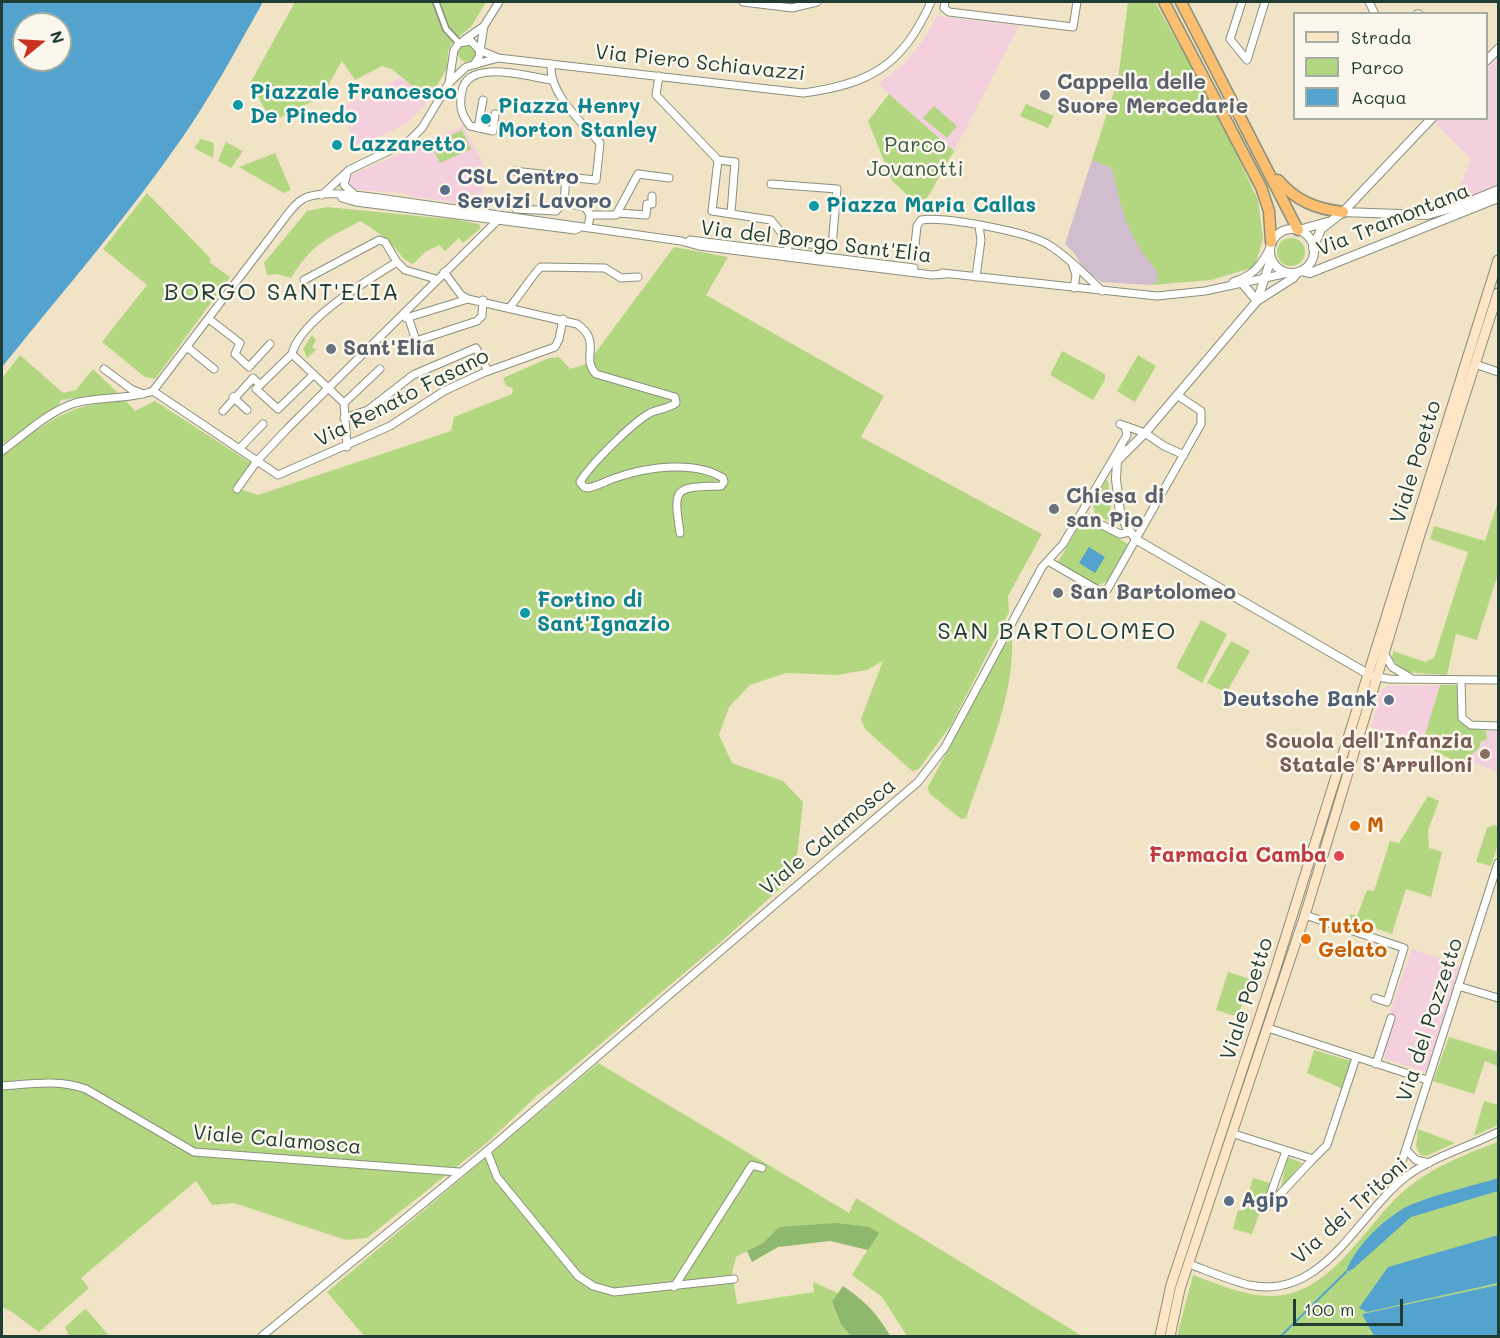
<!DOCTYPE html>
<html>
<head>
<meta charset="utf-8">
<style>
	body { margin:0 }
	#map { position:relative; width:1500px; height:1338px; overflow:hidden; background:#f1e3c6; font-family:Mali,sans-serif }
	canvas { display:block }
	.frame { position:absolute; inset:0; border:3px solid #1f3d34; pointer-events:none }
	.legend { position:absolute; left:1293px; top:12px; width:195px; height:108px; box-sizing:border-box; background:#fbf7ec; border:2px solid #a3ada2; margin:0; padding:8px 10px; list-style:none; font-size:18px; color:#1f3d34 }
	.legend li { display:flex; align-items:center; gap:12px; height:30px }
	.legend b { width:30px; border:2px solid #a3ada2 }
	.north { position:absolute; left:12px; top:12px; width:60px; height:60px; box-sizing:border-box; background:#fbf7ec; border:2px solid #a3ada2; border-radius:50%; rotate:72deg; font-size:16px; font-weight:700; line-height:24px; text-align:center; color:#1f3d34 }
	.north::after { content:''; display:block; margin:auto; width:21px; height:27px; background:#c8321e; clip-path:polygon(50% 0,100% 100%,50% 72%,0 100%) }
	.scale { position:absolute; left:1293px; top:1299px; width:110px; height:27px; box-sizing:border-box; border:3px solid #1f3d34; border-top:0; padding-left:8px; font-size:18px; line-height:21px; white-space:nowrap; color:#1f3d34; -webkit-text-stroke:4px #fbf7ec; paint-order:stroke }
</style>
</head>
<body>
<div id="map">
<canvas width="1500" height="1338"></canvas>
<div class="frame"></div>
<ul class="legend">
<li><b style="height:8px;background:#fde5c5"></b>Strada</li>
<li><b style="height:16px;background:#b3d780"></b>Parco</li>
<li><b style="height:16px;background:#54a3ce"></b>Acqua</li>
</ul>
<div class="north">N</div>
<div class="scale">100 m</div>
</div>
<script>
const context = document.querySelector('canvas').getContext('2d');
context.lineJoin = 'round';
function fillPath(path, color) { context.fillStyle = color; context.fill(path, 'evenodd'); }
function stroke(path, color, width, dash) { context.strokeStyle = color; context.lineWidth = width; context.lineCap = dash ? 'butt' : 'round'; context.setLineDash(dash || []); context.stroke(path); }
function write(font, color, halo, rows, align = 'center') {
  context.font = font + ' Mali,sans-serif'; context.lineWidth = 5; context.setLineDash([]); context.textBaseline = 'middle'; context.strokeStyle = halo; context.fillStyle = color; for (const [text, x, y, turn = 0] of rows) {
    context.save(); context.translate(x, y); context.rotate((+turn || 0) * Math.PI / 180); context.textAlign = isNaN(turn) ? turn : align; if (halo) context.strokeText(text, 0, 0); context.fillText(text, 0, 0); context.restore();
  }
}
fillPath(new Path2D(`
	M937,16L1019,26L954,151L878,84L904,64L922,42Z
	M1498,56V184L1459,200V188L1471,159L1434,122L1438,119L1486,118L1487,69Z
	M402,77L429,100L407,123L357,148L340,108Z
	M463,126L483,163L482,203L470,209L461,208L459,203L409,196L408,194L352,189L348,184L352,175Z
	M1440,685L1422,745L1371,727L1381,691L1387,686Z
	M1486,731H1498V772L1466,760L1479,748L1481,741L1487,740Z
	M1412,949L1460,965L1426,1072L1385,1059L1384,1054L1395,1017L1390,1012Z`), '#f4cfdd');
fillPath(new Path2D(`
	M1092,160L1112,168L1146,257L1158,271V281L1151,285L1102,282L1085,271L1075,254L1065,244Z`), '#d0bdcd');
fillPath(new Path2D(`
	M295,2H486L471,27L453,41L448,51L447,68L429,100L392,69L382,66L355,80L342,61L328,86L331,92L271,122L254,88L248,87Z
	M1128,2H1155L1222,122L1258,200L1263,238L1255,267L1211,280L1151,285L1158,281C1158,269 1153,266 1146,257C1125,229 1120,201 1112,168L1092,160L1118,79Z
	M458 53a9 9 0 1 1 18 0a9 9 0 1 1-18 0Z
	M889,94L954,151L926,200L912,199L892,181L868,121Z
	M1026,104L1054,116L1048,128L1020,116Z
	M934,106L957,126L947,138L923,118Z
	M462,130L471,149L440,163L431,144Z
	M201,139L214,143L213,158L194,148Z
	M226,142L243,151L231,168L218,161Z
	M275,153L291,190L284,193L239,167Z
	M147,193L211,259L209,262L230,277L155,379L145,377L102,342L147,285L103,249Z
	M327,207L459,220L479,224L481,228L463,243L459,238L445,251L439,245L425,252L413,264C402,261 400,252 392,245C382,235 372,228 360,221C325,240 313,243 291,278L277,274L267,275L264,263L307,211Z
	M1277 252a14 14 0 1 1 28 0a14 14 0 1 1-28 0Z
	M674,247L728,257L706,295L884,396L861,437L1042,534L1008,596L1009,612L951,725L919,769L912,771L865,729L861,719L883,661L867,670L837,675L786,673L750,685L729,707L719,735L732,763L783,781L803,802L795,875L722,941L559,1079L540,1093L489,1141L367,1238L346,1240L234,1203L212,1205L196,1181L81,1278L89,1288L39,1332L12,1312L2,1307V456C49,422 65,403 126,401L135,411L155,401L251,463L234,487L258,495L451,431L454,417L512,394L513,388L506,386L503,378L549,358L559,357L570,369L593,362V356Z
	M312,335L316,340L312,348L317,349L307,358L303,349Z
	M1062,351L1105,374V380L1093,400L1050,375Z
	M20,355L63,393L76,390L93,369L118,393L61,400L58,407L2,444V378Z
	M1138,355L1156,366L1135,402L1117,391Z
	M1106,480L1108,481L1112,523L1095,514L1093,507Z
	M1498,502V574L1477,640L1456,634L1447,675L1402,672L1392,658L1393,651L1425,662L1434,658L1468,552L1430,539L1434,526L1485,541Z
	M1092,521L1129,545C1122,558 1113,584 1097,585L1058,562L1079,526Z
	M1201,620L1227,634L1202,683L1176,668Z
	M1012,636C1015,698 985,760 966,818L961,819L929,793L928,787L1002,649Z
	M1231,641L1250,651L1226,693L1207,683Z
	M1440,685H1458L1459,717L1465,726L1486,731L1487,740L1481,741L1479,748L1466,760L1451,759L1422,745Z
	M1428,796L1439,801L1428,830L1429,848L1442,852L1431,897L1406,889L1392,934L1349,919L1350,914L1357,916L1367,890L1374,891L1390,841L1399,843Z
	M1494,825L1498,826V844L1491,866L1476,862L1487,828Z
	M1228,972L1250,979L1238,1017L1216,1010Z
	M1449,1037L1498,1052V1066L1485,1061L1474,1094L1433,1081Z
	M1314,1050L1351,1061L1343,1089L1307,1073Z
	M598,1063L849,1213L856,1198L1082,1336H907L882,1297L852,1275L878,1233L779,1227L763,1243L736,1257L732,1272L737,1304L814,1292L813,1282L838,1293L832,1303L841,1325L851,1336H364L327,1292Z
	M1484,1101L1498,1105V1125L1474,1136Z
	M1418,1129L1455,1143L1426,1156L1420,1155L1416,1146Z
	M1498,1142V1336H1177L1193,1275C1217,1284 1242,1295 1268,1296C1331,1298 1364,1225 1405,1190C1432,1167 1466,1154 1498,1142Z
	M1287,1157L1302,1163L1281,1188Z
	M1253,1178L1270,1183L1252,1234L1233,1229L1238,1210L1243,1211Z
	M85,1309L87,1310L109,1336H69L65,1327Z`), '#b3d780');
fillPath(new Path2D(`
	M836,1223L869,1227L879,1233L868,1250L830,1241L778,1247L752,1262L747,1251L763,1243L779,1227Z
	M843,1286C864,1300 878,1314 890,1336H851L841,1325L832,1302Z`), '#8eb86e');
fillPath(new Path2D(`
	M2,2H263C237,48 212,95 182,138C127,218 62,292 2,367ZM24,24H60V60H24Z
	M1089,547L1105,557L1095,573L1079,563Z
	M1498,1178V1191L1411,1217L1353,1269L1346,1272C1354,1248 1380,1223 1401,1210C1421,1197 1474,1186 1498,1178Z
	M1498,1235V1283L1367,1312L1359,1308L1388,1267Z
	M1498,1285V1336H1374L1362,1314Z`), '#54a3ce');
stroke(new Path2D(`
	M1281,1336L1346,1272`), '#54a3ce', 2);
const pedestrian = new Path2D(`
	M436,2L446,29L459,43`);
const minor = new Path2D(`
	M743,2L792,8L817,2
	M945,2L944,8L949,12L1073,27L1077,2
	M1242,2L1230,39L1247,60
	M1369,2L1375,14
	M1417,14H1419
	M484,26L499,2
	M464,40L484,26L479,57L475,63
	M1247,60L1265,2
	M551,64C549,95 582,122 600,143L596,180L566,177L564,202L586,208L590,215L588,228
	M659,76L656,95L718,160L712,211L771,220L789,242L787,252
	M449,83L454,50L459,43L471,41L479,50L498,58
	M495,114L493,131L470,126C461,114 459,106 462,91C468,58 528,77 552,80
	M478,128L483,100
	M718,160L735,162L731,213
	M514,171L566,177
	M347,173L344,185L354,194
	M771,184L837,189L832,246L789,242
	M322,195L349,170L409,141L422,128L449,83L466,67L498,58L803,93C871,84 903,65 931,2
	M342,198L356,202L575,230L579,228
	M516,209L556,211L564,202
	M618,213L646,215L647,204H652V196
	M590,215H616L638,174L669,178
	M690,240L914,268
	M914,254L917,226L921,220C944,216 1029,232 1049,245C1065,255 1088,277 1102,291
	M1073,266L1076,275L1074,288
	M444,272L461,295L468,299L577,324C603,342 580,358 596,374L675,397L676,403C668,409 658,409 650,413C632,423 590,465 580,482L584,487L588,488C598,486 608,480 618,477C648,467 695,460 723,478L724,482L721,486C674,487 673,487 680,533
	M942,273L1157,296L1205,291L1288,273
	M976,277L981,240L979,226
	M304,280L379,240L385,242L397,262
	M1233,282C1254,275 1260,267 1270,248
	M510,307C517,299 536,270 541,267L605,268L621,278L638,277
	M406,318L468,299
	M209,319L240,343L235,354L249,367L270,344
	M409,319L416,341L477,321L482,316L483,300
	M187,347L214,369
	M292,354L256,389L278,409L313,375
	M1475,364L1498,372
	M104,369L131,389L143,394
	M153,391L278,475L390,426L444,391L483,373L555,347L559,339L563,319
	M233,397L247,410
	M344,403L380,369
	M223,411L253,378L260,385
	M344,418L368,410L413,375L476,348L488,371
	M1120,424L1145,433L1164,446L1184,455
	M347,447L344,403L292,354C300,320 368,280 397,262L405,270L436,279
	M239,449L263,424
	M2,451C24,435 49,411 75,403C101,396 128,400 153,391L281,223C287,215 294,204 303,199C321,188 372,197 393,200L681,241L699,246L932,275L946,274
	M1116,454L1127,435L1125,427
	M237,489L257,461L287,429L497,221L498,215
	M1075,524L1088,518L1120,534L1130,532
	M1048,561L1098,590H1107L1201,424V411L1177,395
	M1384,653L1392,667L1409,677
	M1373,676L1389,679L1498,680
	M1461,680L1462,718L1471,725L1498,726
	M1305,915L1404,948L1387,1002L1375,998
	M1458,986L1498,998
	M1268,1028L1427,1080
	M1376,1064L1391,1018
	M2,1086C31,1084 58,1079 86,1089L194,1152L459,1172
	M1234,1134L1313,1159L1327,1145L1356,1058
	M487,1151L497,1177L578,1276L593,1286L614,1292L734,1279
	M1286,1151L1267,1204L1270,1205L1313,1159
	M1407,1151L1416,1160L1429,1163
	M1394,1186L1498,863
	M1189,1264C1208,1271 1229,1280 1249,1285C1324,1301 1358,1213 1407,1176C1434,1156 1469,1147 1498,1132
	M674,1287L752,1165L762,1168
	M262,1336L487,1151L918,782L945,747L1042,567L1063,544L1116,454L1125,450`);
const tertiary = new Path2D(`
	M1486,61L1498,49
	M1343,212L1427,215L1459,206L1498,190
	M1270 251a22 22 0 1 1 44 0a22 22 0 1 1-44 0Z
	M1299,230L1327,222
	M1313,248L1321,229L1343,212L1432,118
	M1271,259L1257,301L1145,433L1117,461L1116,479L1120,512L1127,528L1137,540L1368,674
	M1301,271L1310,273L1498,198
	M1243,284L1257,301
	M1257,301L1293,278L1298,272`);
const secondary = new Path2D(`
	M1160,1336L1171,1285L1273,977L1498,260
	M1170,1336L1180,1289L1305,915L1419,538L1498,293`);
const trunk = new Path2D(`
	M1164,2L1261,187L1269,211L1271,242
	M1181,2L1298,230
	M1278,180C1296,201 1316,209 1343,212`);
stroke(pedestrian, '#88907d', 8);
stroke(minor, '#88907d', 9);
stroke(tertiary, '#88907d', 10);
stroke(secondary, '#88907d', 11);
stroke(trunk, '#88907d', 13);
stroke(pedestrian, '#fff', 5);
stroke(minor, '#fff', 7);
stroke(tertiary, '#fff', 8);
stroke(secondary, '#fde5c5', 9);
stroke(trunk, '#fbbd6e', 10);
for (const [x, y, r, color] of [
	[1045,95,6,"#6b7280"],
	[238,105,6,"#0f9aa8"],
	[486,119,6,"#0f9aa8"],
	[337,145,6,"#0f9aa8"],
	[445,190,6,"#5c6f8a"],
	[814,206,6,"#0f9aa8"],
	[331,349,6,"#6b7280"],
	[1054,509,6,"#6b7280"],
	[1058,593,6,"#6b7280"],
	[525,613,6,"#0f9aa8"],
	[1389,700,6,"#5c6f8a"],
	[1485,754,6,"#8d6e63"],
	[1355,826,6,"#e8710a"],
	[1339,856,6,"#e0444e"],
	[1306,939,6,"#e8710a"],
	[1229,1201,6,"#5c6f8a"]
]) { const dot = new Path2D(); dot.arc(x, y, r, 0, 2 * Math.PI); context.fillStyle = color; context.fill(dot); stroke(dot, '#fbf7ec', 2); }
write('21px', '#1f3d34', '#fbf7ec', [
	["Via Piero Schiavazzi",700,63,6],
	["Via Tramontana",1393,220,-22],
	["Via del Borgo Sant'Elia",816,242,7],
	["Via Renato Fasano",402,398,-27],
	["Viale Poetto",1416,462,-73],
	["Viale Calamosca",828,837,-40],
	["Viale Poetto",1247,999,-72],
	["Via del Pozzetto",1430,1020,-72],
	["Viale Calamosca",277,1140,5],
	["Via dei Tritoni",1350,1211,-42]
]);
write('bold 21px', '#5b616d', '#fbf7ec', [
	["Cappella delle",1057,83],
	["Suore Mercedarie",1057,107],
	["Sant'Elia",343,349],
	["Chiesa di",1066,497],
	["san Pio",1066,521],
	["San Bartolomeo",1070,593]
], 'left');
write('bold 21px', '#0d838f', '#fbf7ec', [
	["Piazzale Francesco",250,93],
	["De Pinedo",250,117],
	["Piazza Henry",498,107],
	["Morton Stanley",498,131],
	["Lazzaretto",349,145],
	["Piazza Maria Callas",826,206],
	["Fortino di",537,601],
	["Sant'Ignazio",537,625]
], 'left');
write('21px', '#3d5c43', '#fbf7ec', [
	["Parco",915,146],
	["Jovanotti",915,170]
]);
write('bold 21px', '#4e5e75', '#fbf7ec', [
	["CSL Centro",457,178],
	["Servizi Lavoro",457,202],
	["Deutsche Bank",1377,700,"right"],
	["Agip",1241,1201]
], 'left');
write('bold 21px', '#785e54', '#fbf7ec', [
	["Scuola dell'Infanzia",1473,742],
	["Statale S'Arrulloni",1473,766]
], 'right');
write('bold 21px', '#c56008', '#fbf7ec', [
	["M",1367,826],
	["Tutto",1318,927],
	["Gelato",1318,951]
], 'left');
write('bold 21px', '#be3a42', '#fbf7ec', [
	["Farmacia Camba",1327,856]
], 'right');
context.letterSpacing = '1.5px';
write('24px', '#1f3d34', '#fbf7ec', [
	["BORGO SANT'ELIA",282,293],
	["SAN BARTOLOMEO",1057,632]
]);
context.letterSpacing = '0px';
</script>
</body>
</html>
